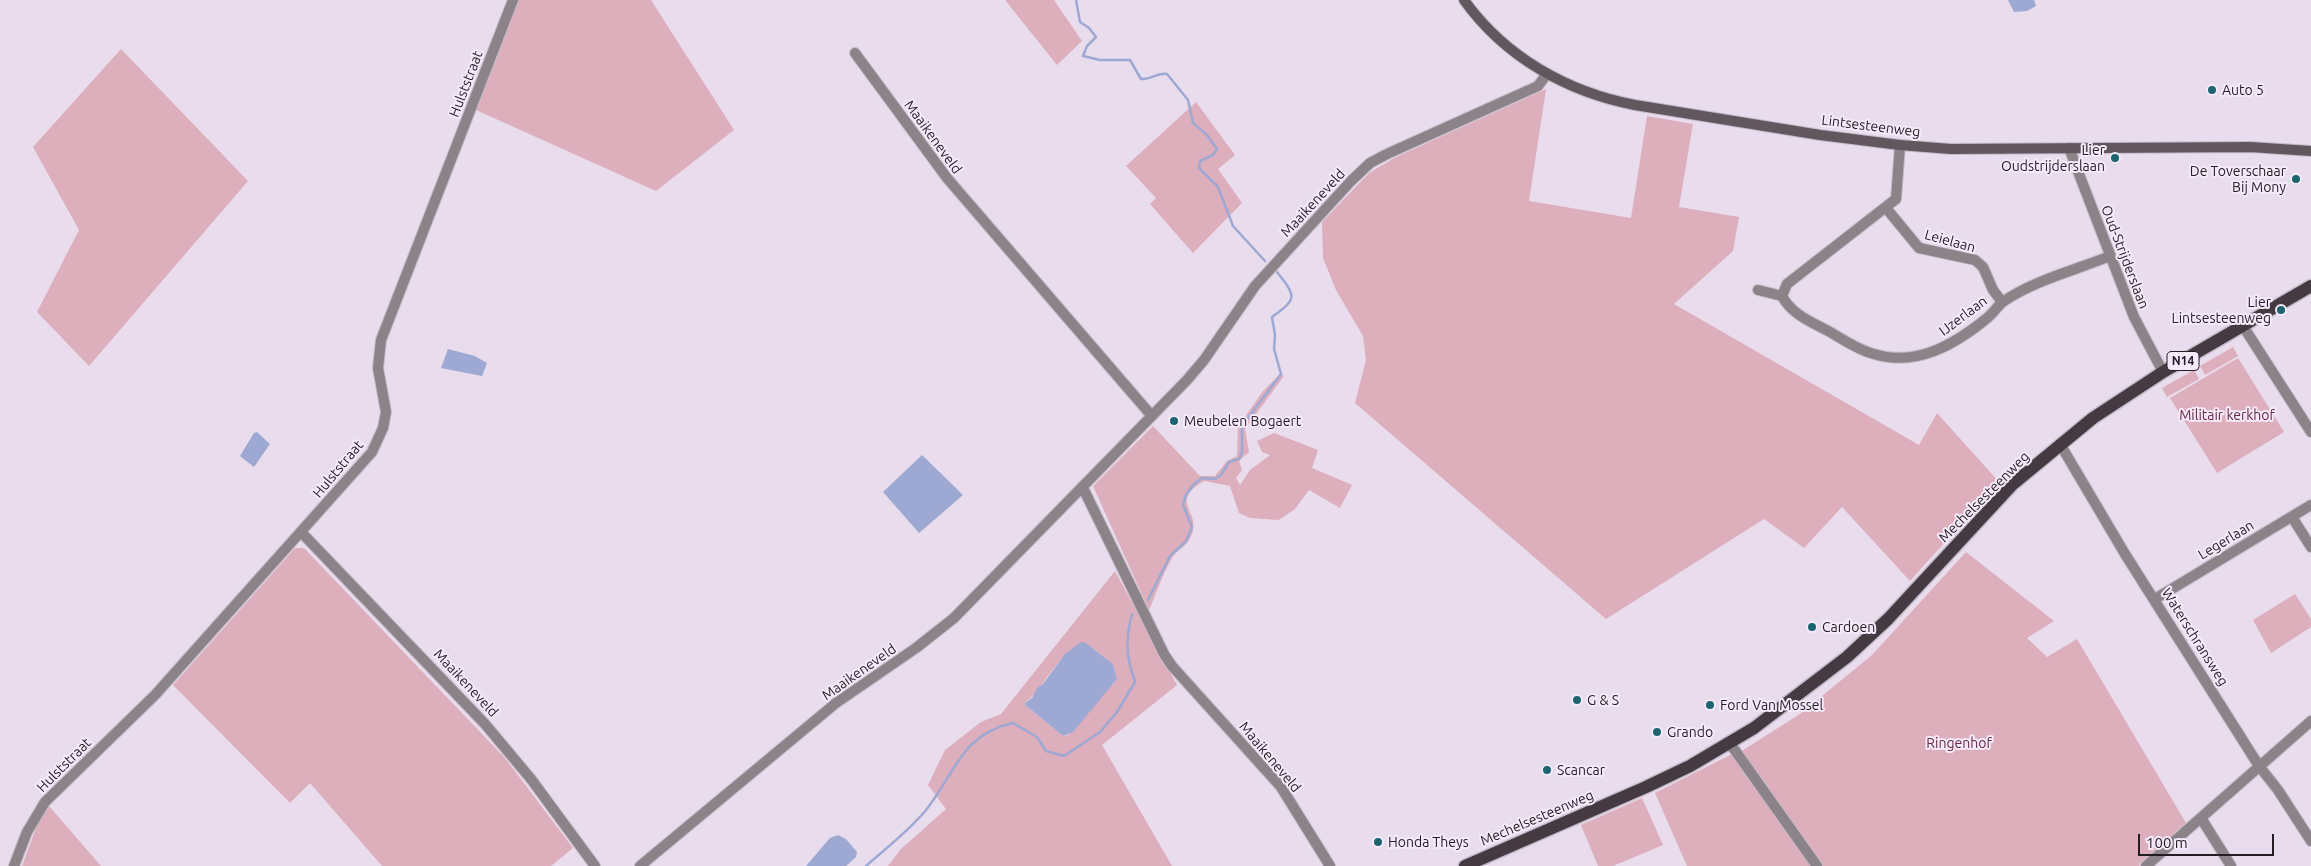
<!DOCTYPE html>
<html>
<head>
<meta charset="utf-8">
<style>
	body { margin:0 }
	#map { position:relative; width:2311px; height:866px; overflow:hidden; background:#e8dced; font-family:Ubuntu,sans-serif }
	canvas { display:block }
	.scale { position:absolute; left:2138px; top:834px; width:136px; height:22px; box-sizing:border-box; border:2px solid #221e24; border-top:0; padding-left:6px; font-size:15px; line-height:18px; white-space:nowrap; color:#221e24; -webkit-text-stroke:4px #f5e9fa; paint-order:stroke }
</style>
</head>
<body>
<div id="map">
<canvas width="2311" height="866"></canvas>
<div class="scale">100 m</div>
</div>
<script>
const context = document.querySelector('canvas').getContext('2d');
context.lineJoin = 'round';
function fillPath(path, color) { context.fillStyle = color; context.fill(path, 'evenodd'); }
function stroke(path, color, width, dash) { context.strokeStyle = color; context.lineWidth = width; context.lineCap = dash ? 'butt' : 'round'; context.setLineDash(dash || []); context.stroke(path); }
function write(font, color, halo, rows, align = 'center') {
  context.font = font + ' Ubuntu,sans-serif'; context.lineWidth = 4; context.setLineDash([]); context.textBaseline = 'middle'; context.strokeStyle = halo; context.fillStyle = color; for (const [text, x, y, turn = 0] of rows) {
    context.save(); context.translate(x, y); context.rotate((+turn || 0) * Math.PI / 180); context.textAlign = isNaN(turn) ? turn : align; if (halo) context.strokeText(text, 0, 0); context.fillText(text, 0, 0); context.restore();
  }
}
fillPath(new Path2D(`
	M517,0H651L734,130L656,191L476,110Z
	M1005,0H1054L1082,41L1057,65Z
	M121,49L248,181L89,366L37,312L79,230L33,147Z
	M1546,89L1529,201L1631,218L1647,116L1693,124L1679,207L1739,217L1733,251L1674,304L1919,445L1937,413L1999,482L1910,581L1842,507L1804,548L1764,519L1606,619L1355,403L1366,360L1363,336L1336,290L1323,258L1322,222L1369,173L1394,158Z
	M1196,102L1235,155L1218,169L1242,203L1193,253L1150,204L1156,198L1126,166Z
	M2233,347L2238,356L2205,375L2200,366Z
	M2238,358L2284,432L2217,473L2170,398Z
	M2194,370L2199,379L2167,397L2162,388Z
	M1280,374L1284,376L1245,429L1249,452L1239,461L1242,470L1236,478L1240,485L1250,470L1270,455L1262,452L1257,441L1274,433L1318,450L1312,468L1352,485L1340,508L1309,490L1295,509L1279,520L1250,518L1239,513L1230,486L1204,481C1170,501 1198,510 1193,530C1189,548 1178,547 1171,560C1162,576 1156,594 1149,610L1093,486L1153,426L1200,476H1215L1227,461L1237,456L1238,427L1263,391Z
	M295,548H304L505,758L573,848L551,866H382L310,783L290,803L173,685Z
	M1966,552L2054,621L2027,638L2047,657L2077,639L2186,823L2139,864L2140,866H1821L1740,752L1800,714L1872,655Z
	M1115,571L1177,685L1102,745L1172,866H888L900,850L946,809L928,785L945,750L981,722L1001,714ZM1086,643L1113,664L1117,679L1068,735L1063,736L1024,704C1039,692 1047,675 1060,661C1067,654 1078,649 1086,643Z
	M2295,594L2311,619V627L2271,653L2253,620Z
	M1734,753L1812,866H1687L1655,793Z
	M1642,798L1663,845L1613,866H1598L1581,825Z
	M49,806L101,866H22L36,828Z`), '#ddaebc');
fillPath(new Path2D(`
	M2008,0H2034L2036,6L2027,11L2014,12Z
	M448,349L475,356L487,363L482,376L441,368Z
	M257,432L270,444L254,467L240,456L254,433Z
	M922,455L963,495L919,533L883,492Z
	M1081,642L1086,643L1113,664L1117,679L1073,732L1063,736L1024,704L1032,698L1037,688L1043,684L1065,654Z
	M838,835L846,839L857,852L856,857L846,866H806L830,838Z`), '#9da8d3');
stroke(new Path2D(`
	M1076,0L1080,22L1089,28L1096,37L1087,46L1083,56L1100,60H1130L1141,79C1151,80 1157,72 1167,74L1188,100L1193,123L1207,135L1217,149L1213,155L1200,161L1199,168L1218,187L1233,226L1265,261
	M1148,600L1170,556L1186,541L1192,527L1183,505L1186,495L1193,485L1202,478L1215,479L1221,475L1229,462L1239,459L1242,452V426L1281,374L1274,349L1275,335L1272,317C1297,299 1297,297 1277,272
	M866,866C886,848 909,831 926,810C955,774 961,734 1013,723L1037,737L1046,751L1064,756L1100,732L1117,712L1135,682C1126,656 1125,641 1132,614`), '#9da8d3', 2.5);
const street = new Path2D(`
	M855,53L947,178L1151,415
	M1900,145L1896,199L1787,284L1782,296C1792,315 1812,322 1830,332C1844,340 1858,350 1874,354C1916,367 1954,345 1986,319C1993,314 1998,305 2004,301C2035,280 2076,270 2110,256
	M2069,148L2134,317L2163,372
	M1886,208L1919,248L1975,260L1983,267L1993,290L2002,302
	M1758,290L1782,296
	M2243,326L2311,432
	M2060,444L2125,554L2259,766L2278,790L2311,841
	M1083,488L1164,654L1172,666L1281,787L1330,866
	M2292,517L2311,547
	M301,532L485,724L531,779L595,866
	M2155,599L2311,505
	M1727,743L1734,749L1817,866
	M2201,818L2231,866
	M14,866L27,832L45,802L155,695L372,452L383,428L386,412L378,368L381,340L513,0
	M640,866L836,703L916,648L954,618L1187,380L1204,360L1255,286L1351,181L1370,163L1387,154L1538,86L1546,75
	M2146,866L2311,721`);
const secondary = new Path2D(`
	M1464,0C1505,57 1567,92 1635,105L1820,135L1900,145L1951,149L2250,147L2311,151`);
const primary = new Path2D(`
	M1465,866L1646,787L1690,766L1754,728L1847,657L1888,619L2013,484L2093,418L2163,372L2311,286`);
stroke(street, '#c4bac9', 12);
stroke(secondary, '#c4bac9', 12);
stroke(primary, '#c4bac9', 15);
stroke(street, '#8b8388', 10);
stroke(secondary, '#62575f', 10);
stroke(primary, '#453942', 12);
for (const [x, y, r, color] of [
	[2212,90,5,"#1a6570"],
	[2115,158,5,"#1a6570"],
	[2296,179,5,"#1a6570"],
	[2281,310,5,"#1a6570"],
	[1174,421,5,"#1a6570"],
	[1812,627,5,"#1a6570"],
	[1577,700,5,"#1a6570"],
	[1710,705,5,"#1a6570"],
	[1657,732,5,"#1a6570"],
	[1547,770,5,"#1a6570"],
	[1378,842,5,"#1a6570"]
]) { const dot = new Path2D(); dot.arc(x, y, r, 0, 2 * Math.PI); context.fillStyle = color; context.fill(dot); stroke(dot, '#f5e9fa', 2); }
for (const [x, y, w] of [
	[2183,361,32]
]) { const box = new Path2D(); box.roundRect(x - w / 2, y - 9.5, w, 19, 4); context.fillStyle = '#f5e9fa'; context.fill(box); stroke(box, '#221e24', 1); }
write('bold 12px', '#221e24', null, [
	["N14",2183,361]
]);
write('14px', '#221e24', '#f5e9fa', [
	["Hulststraat",466,84,-69],
	["Lintsesteenweg",1871,126,7],
	["Maaikeneveld",933,137,54],
	["Maaikeneveld",1313,203,-47],
	["Leielaan",1950,241,15],
	["Oud-Strijderslaan",2125,257,69],
	["IJzerlaan",1963,316,-37],
	["Hulststraat",338,469,-50],
	["Mechelsesteenweg",1984,497,-45],
	["Legerlaan",2226,540,-31],
	["Waterschransweg",2195,637,58],
	["Maaikeneveld",859,672,-35],
	["Maaikeneveld",466,683,47],
	["Maaikeneveld",1270,757,50],
	["Hulststraat",64,765,-45],
	["Mechelsesteenweg",1537,818,-23]
]);
write('14px', '#221e24', '#f5e9fa', [
	["Auto 5",2222,90],
	["Lier",2105,150,"right"],
	["Oudstrijderslaan",2105,166,"right"],
	["De Toverschaar",2286,171,"right"],
	["Bij Mony",2286,187,"right"],
	["Lier",2271,302,"right"],
	["Lintsesteenweg",2271,318,"right"],
	["Meubelen Bogaert",1184,421],
	["Cardoen",1822,627],
	["G & S",1587,700],
	["Ford Van Mossel",1720,705],
	["Grando",1667,732],
	["Scancar",1557,770],
	["Honda Theys",1388,842]
], 'left');
write('14px', '#682a42', '#f5e9fa', [
	["Militair kerkhof",2227,415],
	["Ringenhof",1959,743]
]);
</script>
</body>
</html>
